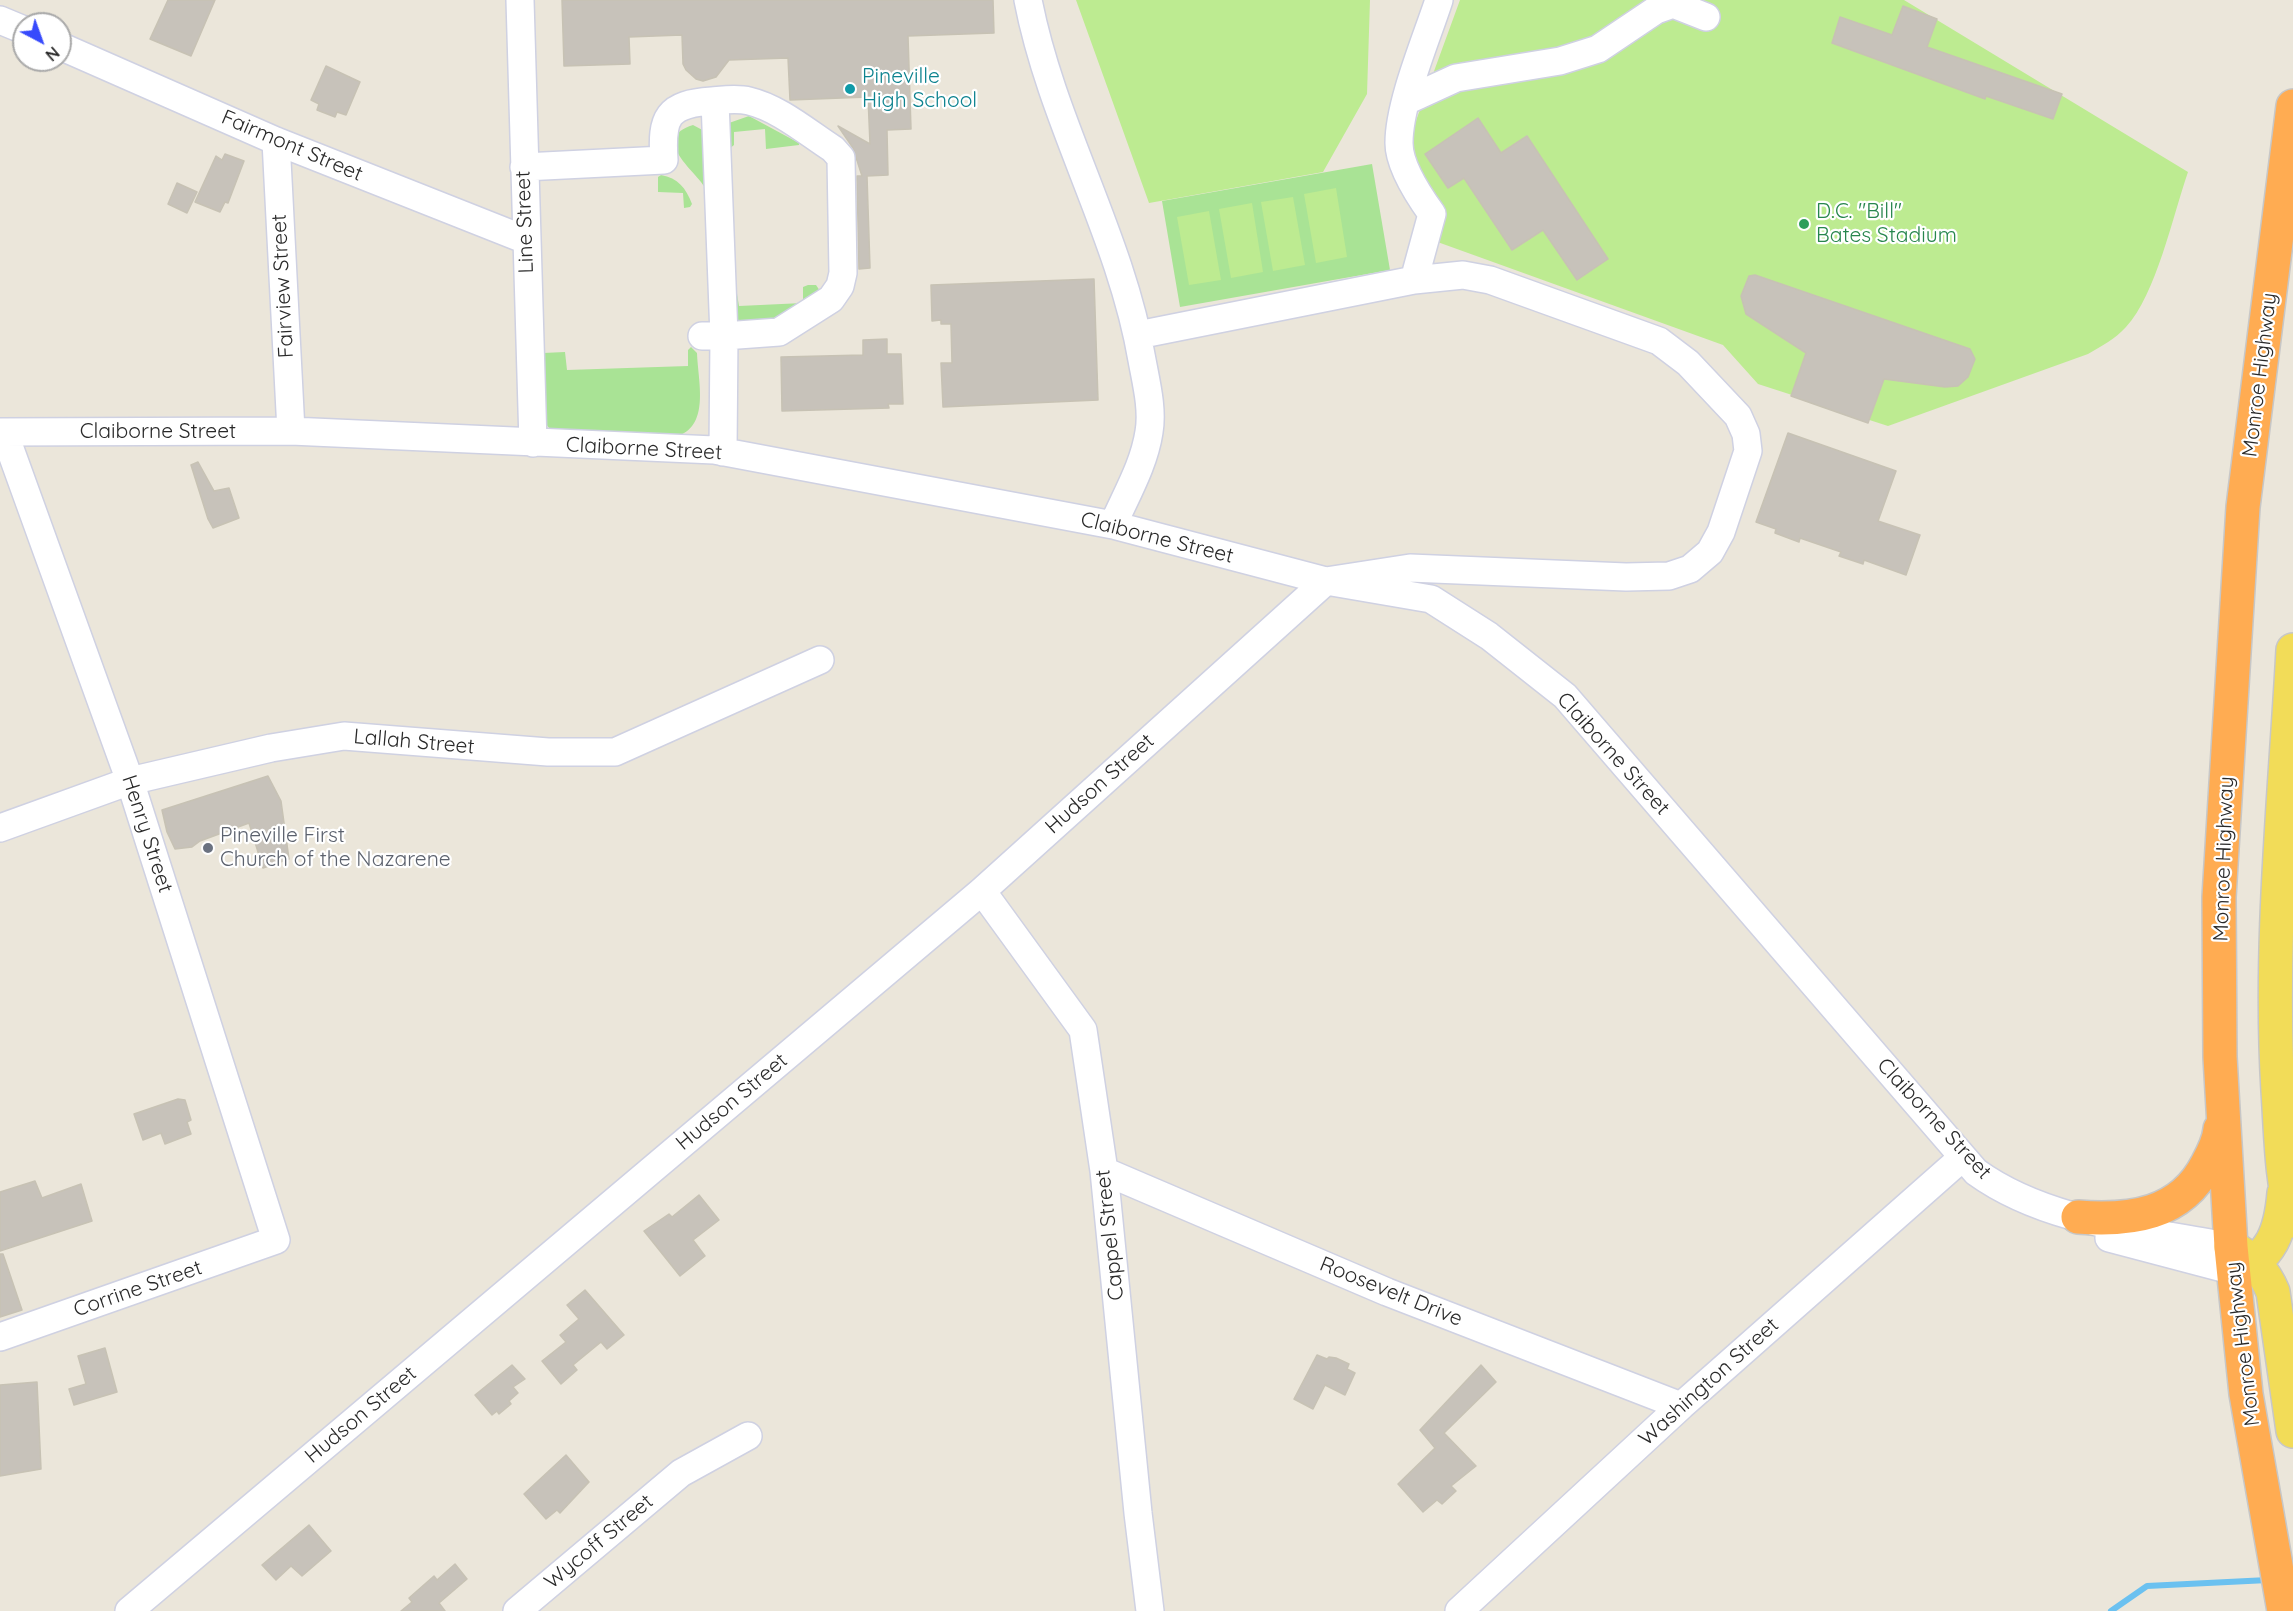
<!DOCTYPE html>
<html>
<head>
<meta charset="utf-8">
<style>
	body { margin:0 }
	#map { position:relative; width:2293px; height:1611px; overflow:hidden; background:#ebe6da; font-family:Quicksand,sans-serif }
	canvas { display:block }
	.north { position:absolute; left:12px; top:12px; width:60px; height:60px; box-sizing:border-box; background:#fff; border:2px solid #a9a9a9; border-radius:50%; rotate:139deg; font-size:16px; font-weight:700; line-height:24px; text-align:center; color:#292929 }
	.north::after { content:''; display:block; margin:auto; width:21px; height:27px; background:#374afc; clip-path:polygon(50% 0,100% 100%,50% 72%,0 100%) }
</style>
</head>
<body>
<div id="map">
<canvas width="2293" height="1611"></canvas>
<div class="north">N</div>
</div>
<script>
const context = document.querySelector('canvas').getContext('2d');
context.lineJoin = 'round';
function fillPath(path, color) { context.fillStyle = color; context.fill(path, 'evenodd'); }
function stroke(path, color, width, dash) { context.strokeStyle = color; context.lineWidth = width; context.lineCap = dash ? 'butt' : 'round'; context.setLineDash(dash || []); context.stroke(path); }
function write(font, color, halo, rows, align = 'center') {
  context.font = font + ' Quicksand,sans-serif'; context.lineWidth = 4.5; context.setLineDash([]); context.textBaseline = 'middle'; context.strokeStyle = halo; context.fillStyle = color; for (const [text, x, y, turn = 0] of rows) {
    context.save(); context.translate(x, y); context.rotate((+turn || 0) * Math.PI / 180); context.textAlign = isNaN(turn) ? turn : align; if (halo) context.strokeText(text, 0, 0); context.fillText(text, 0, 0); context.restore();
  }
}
fillPath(new Path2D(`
	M749,116L799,143V145L766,149L765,129L734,132V145L729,149L725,133L729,123Z
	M693,125L708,133L710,323L704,186C694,170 650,138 693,125Z
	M1372,164L1390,270L1180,307L1162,201Z
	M661,175C678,178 686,188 692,204L690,207L684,208L683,193L658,192V177Z
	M808,285H816L820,291L782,320L731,324L736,288L739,306L803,303V287Z
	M691,347L697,353C698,382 711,427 675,437L551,430L542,420L543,353L565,352L567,370L688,366V350Z`), '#a9e395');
fillPath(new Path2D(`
	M1076,0H1370L1367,94L1323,172L1149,203Z
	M1460,0H1904L2188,172C2173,215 2156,295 2126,327C2115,339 2102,346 2088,354L1888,426L1758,384L1723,345L1432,240L1425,186L1410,137Z
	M1336,188L1347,257L1316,263L1304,194Z
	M1293,197L1305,265L1273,271L1261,202Z
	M1252,203L1263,272L1231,278L1219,209Z
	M1209,211L1221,280L1189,285L1177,217Z`), '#bdeb91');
stroke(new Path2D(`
	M2111,1611L2147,1586L2268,1580`), '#6bc1f0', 6);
const building = new Path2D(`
	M168,0H215L191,56L150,39Z
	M562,0H993L994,33L908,36L911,129L887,130L888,175L867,176L870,268L859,269L857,176H862L853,148L838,126L870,144L868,97L790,100L788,58L729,60L716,77L703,81L696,79L686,70L683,64L682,35L629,37L630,64L564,66Z
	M1903,6L1937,19L1927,47L2062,94L2053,119L1986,96L1985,99L1832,43L1840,17L1892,35Z
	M326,66L360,82L346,115L337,112L335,117L317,110L319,104L311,100Z
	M1478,118L1501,153L1527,136L1608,259L1577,280L1543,230L1512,250L1464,178L1448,188L1425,154Z
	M225,154L244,161L228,203L225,202L220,212L195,202L216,156L222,160Z
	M177,183L197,192L187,213L168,204Z
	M1755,275L1970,349L1975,359L1968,377L1958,386L1945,387L1884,379L1868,423L1791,396L1806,353L1746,314L1741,296L1749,276Z
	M1094,279L1098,400L943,407L941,363H952L951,324H941V320L932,321L931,285Z
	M887,339V354H901L903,404H888L889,408L782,411L781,357L863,355V340Z
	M1788,433L1896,471L1878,521L1920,535L1906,575L1864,560L1863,564L1839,556L1841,552L1800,538L1799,542L1775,533L1776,529L1756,522Z
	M198,462L214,491L229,488L239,518L213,528L208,519L191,465Z
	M268,776L281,801L289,859L263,868L249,823L200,841L192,847L175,849L167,832L162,810Z
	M178,1099L185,1100L191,1120L187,1122L191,1134L165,1144L161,1133L143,1140L134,1114Z
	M35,1181L42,1198L81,1184L92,1221L0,1251V1192Z
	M699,1195L719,1220L693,1240L705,1256L680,1276L644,1231L669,1214L672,1217Z
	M0,1254H3L22,1310L0,1317Z
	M585,1290L624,1335L607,1349L601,1342L573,1365L577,1370L561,1384L542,1361L566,1342L560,1335L579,1319L567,1305Z
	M105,1348L117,1392L74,1405L69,1389L86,1384L78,1356Z
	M1317,1355L1327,1359L1329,1357L1336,1358L1349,1364L1347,1369L1355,1373L1345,1395L1325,1385L1313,1409L1294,1399Z
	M512,1365L525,1379L513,1387L518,1393L509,1401L511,1404L499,1414L497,1411L492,1415L475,1395Z
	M1481,1365L1496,1382L1444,1433L1476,1466L1451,1486L1456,1491L1442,1504L1437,1500L1423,1512L1398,1484L1435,1448L1420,1430Z
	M37,1382L41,1469L0,1476V1385Z
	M566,1455L589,1482L560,1513L557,1510L546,1519L524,1494Z
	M309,1525L331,1551L302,1576L291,1566L276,1580L262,1565Z
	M455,1564L467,1579L439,1603L445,1611H401L412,1602L409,1598L434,1576L437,1580Z`);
fillPath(building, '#c7c2ba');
stroke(building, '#c7c2b4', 1.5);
const minor = new Path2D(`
	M520,0L533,443
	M1028,0C1052,124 1121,236 1142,360C1146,382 1153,409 1149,432C1144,465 1126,495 1113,525
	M0,20L24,30
	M60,46L276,141L526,240
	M1406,101L1456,78L1560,61L1598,49L1656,10L1673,4L1706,17
	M276,141L291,431
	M524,167L664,160C661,117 667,104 712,101C724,100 737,98 749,101C779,108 808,133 833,149L841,158L843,273L840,286L831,299L779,332L724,336L723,452
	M1414,280L1432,214C1419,196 1399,166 1399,143C1399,103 1426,40 1439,0
	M702,336H724L715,101
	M0,432L291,431L714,450L1113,525L1326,581L1431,599L1489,636L1565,696L1976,1172C2048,1224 2146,1230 2231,1247
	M0,828L130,781L271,748L344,736L548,752H615L820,660
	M982,891L1083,1030L1104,1171L1138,1513L1150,1611
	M1104,1171L1387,1292L1681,1406
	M2109,1238L2234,1271
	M0,1337L276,1240L130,781L4,432
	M129,1611L982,891L1326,581L1410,568L1626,577L1669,576L1690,569L1710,552L1721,532L1748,451L1746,434L1738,416L1688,363L1659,341L1490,280L1463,275L1414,280L1138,335
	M517,1611L681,1473L748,1436
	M1459,1611L1681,1406L1963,1157`);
const major = new Path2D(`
	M2293,650C2285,796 2269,944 2278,1091C2281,1135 2281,1179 2293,1221
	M2231,1247C2251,1257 2265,1272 2273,1292L2293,1431
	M2234,1271C2272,1260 2281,1229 2284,1193`);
const highway = new Path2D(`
	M2078,1217C2130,1221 2181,1215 2207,1164C2213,1153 2219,1141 2220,1129
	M2284,1611L2246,1394L2231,1247L2220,1057L2219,897L2243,507L2293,106`);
stroke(minor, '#cfd1e2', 30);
stroke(major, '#c7c7c7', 36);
stroke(highway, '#c7c7c7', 36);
stroke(minor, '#fff', 27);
stroke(major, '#f2dc58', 33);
stroke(highway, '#ffac52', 33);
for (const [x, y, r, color] of [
	[850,89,6,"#0f9aa8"],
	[1804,224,6,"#2e9e5b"],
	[208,848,6,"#6b7280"]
]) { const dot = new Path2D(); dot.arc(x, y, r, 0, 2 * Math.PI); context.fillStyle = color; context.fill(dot); stroke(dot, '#fff', 2); }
write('21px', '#0d838f', '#fff', [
	["Pineville",862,77],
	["High School",862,101]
], 'left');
write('21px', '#292929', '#fff', [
	["Fairmont Street",292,146,23],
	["Line Street",525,222,-92],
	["Fairview Street",283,286,-93],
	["Monroe Highway",2260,375,-83],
	["Claiborne Street",158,432],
	["Claiborne Street",644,449,3],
	["Claiborne Street",1157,538,14],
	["Lallah Street",414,742,5],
	["Claiborne Street",1613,754,48],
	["Hudson Street",1100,784,-42],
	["Henry Street",147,834,72],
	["Monroe Highway",2224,859,-88],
	["Hudson Street",732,1102,-40],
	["Claiborne Street",1934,1119,47],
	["Cappel Street",1110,1235,-96],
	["Corrine Street",138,1289,-19],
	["Roosevelt Drive",1391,1292,22],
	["Monroe Highway",2243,1344,-97],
	["Washington Street",1709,1382,-42],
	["Hudson Street",361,1415,-40],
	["Wycoff Street",599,1542,-40]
]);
write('21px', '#27864d', '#fff', [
	["D.C. \"Bill\"",1816,212],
	["Bates Stadium",1816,236]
], 'left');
write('21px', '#5b616d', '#fff', [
	["Pineville First",220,836],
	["Church of the Nazarene",220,860]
], 'left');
</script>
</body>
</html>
